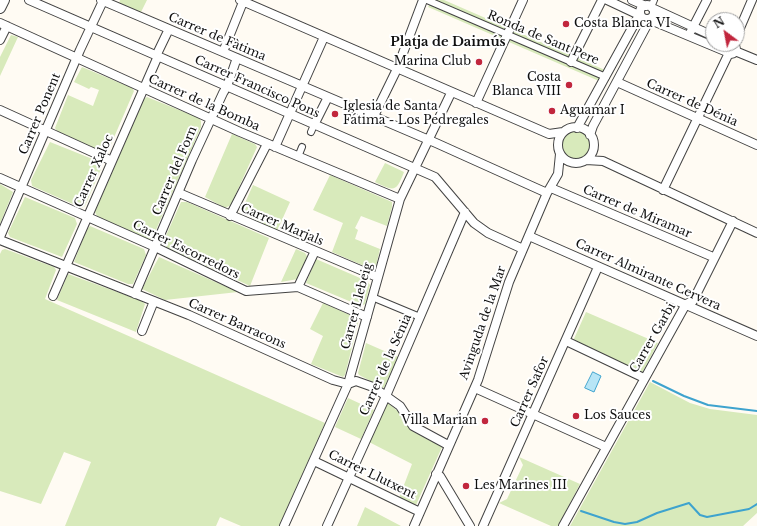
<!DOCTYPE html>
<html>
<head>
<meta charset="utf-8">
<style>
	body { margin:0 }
	#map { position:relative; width:757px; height:526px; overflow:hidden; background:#fffbf3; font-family:"Libre Baskerville",serif }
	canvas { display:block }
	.north { position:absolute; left:705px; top:12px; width:40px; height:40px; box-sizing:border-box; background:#fff; border:1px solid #9f9f9f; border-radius:50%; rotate:328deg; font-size:11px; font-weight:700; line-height:16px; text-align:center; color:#101010 }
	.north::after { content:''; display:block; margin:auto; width:14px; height:18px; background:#c1263d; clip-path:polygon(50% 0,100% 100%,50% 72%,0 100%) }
</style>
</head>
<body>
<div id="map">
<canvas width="757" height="526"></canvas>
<div class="north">N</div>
</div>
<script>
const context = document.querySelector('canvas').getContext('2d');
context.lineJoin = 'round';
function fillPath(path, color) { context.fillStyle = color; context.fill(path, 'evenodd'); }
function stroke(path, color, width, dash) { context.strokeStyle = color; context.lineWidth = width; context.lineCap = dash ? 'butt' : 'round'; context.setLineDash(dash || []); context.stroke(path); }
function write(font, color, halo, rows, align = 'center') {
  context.font = font + ' "Libre Baskerville",serif'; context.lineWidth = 4; context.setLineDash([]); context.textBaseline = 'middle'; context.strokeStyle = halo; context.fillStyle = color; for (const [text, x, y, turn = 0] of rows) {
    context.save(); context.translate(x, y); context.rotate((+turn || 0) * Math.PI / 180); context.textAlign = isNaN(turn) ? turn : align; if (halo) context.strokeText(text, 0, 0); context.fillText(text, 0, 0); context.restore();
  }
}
fillPath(new Path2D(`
	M120,0H147L140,14L119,4Z
	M432,0H444L605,70L599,81L428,7Z
	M11,35L18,37L0,76V57Z
	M82,67L132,88L134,91L109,149L107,152H103L57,131L55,128L68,95L93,106L99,90L91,87L89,89L74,82Z
	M147,97L199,118L201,121V127L152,239H147L97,216L95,212L144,99Z
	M558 145a18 18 0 1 1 36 0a18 18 0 1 1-36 0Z
	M232,134L255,144L257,147L231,205L225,208L205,197Z
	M50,142L100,162L101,169L85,206L82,208L32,186L31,180Z
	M385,163L404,172C396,193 394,191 375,182Z
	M330,175L392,202V207L387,226L361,216L355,228L358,230L355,239L380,249L376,266L371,269L332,252L343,223L313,210Z
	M0,184L13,192L0,224Z
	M253,185L290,202L277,231L241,212Z
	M25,197L75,218L77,224L62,257L10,237L8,233Z
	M181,202H187L269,238L250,286L166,247L164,244V240Z
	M90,226L144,249L146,255L133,284H128L74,262L87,229Z
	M5,249L54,267L56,270L45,299L325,423L279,526H241L220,517L216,526H65L91,462L64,452L41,504L0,491V254L2,250Z
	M296,249L305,253L308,258L298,279L281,282Z
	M159,257L238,292L165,300L142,289Z
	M316,259L367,281L370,285L365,304L361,306L306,283Z
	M68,274L142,301L145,304L136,332L57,300Z
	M323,303L359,319L345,375L343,377L311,364L323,336L310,329Z
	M586,312L658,343L642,373L573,341Z
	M366,343L398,357L384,388L359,375L358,373Z
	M650,382L690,403L710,409L757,415V513L743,526H570Z
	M348,398L374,410L361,439L335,427Z
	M387,402L400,413L412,431L442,447L416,505L399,498L412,464L369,442Z
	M519,457L580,484L558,526H551L499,503L507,499L523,465Z
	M365,507L401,526H357Z`), '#d8eabb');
const water = new Path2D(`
	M593,372L601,376L594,392L585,388Z`);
fillPath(water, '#b7e5f6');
stroke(water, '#3ea3ce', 1);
stroke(new Path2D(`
	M653,381L684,396L708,405L757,411
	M581,511L614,522L625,524L637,522L657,513L689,503L700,515L707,517L749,509L757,504`), '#3ea3ce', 2);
const pedestrian = new Path2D(`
	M427,0L606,77
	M651,7L654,0
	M311,132L314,125
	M298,157L302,147
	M372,297L420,317`);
const minor = new Path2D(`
	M29,0L435,177L474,223L488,233L523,249
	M101,0L436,143L547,193
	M240,0L549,134L563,132
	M632,0L646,6
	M640 12a7 7 0 1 1 14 0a7 7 0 1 1-14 0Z
	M652,8L713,36
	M0,23L240,132L400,199
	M691,31L707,0
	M737,35L752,0
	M0,40L7,26
	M726 49a5 5 0 1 1 10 0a5 5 0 1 1-10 0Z
	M735,51L757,60
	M223,52L243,2
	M156,56L169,29
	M571,62L602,0
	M617,82L757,145
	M476,103L523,0
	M0,110L112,161
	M374,116L397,69L423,0
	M314,125L328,97
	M558 145a18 18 0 1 1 36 0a18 18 0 1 1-36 0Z
	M577,128L637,19L641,16L607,0
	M590,135L593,126L647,25L648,19L727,52
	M275,147L324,37
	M586,160L603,161L757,233
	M0,178L153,246L246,291L298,287L367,317
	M551,188L713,257
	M663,190L729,53
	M179,193L377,277
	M230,216L267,144
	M529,236L757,336
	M0,237L80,50L103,1
	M0,240L189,315L333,380L348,384L356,381L373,387L386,396L400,406L413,426L448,445
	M298,287L315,251
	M135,294L192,160L223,93C229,85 233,68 237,58
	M53,296L158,56
	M142,331L154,301
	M566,341L644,378
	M475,388L606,447
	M314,461L420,512
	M436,474L440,476L470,526
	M284,526L348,384L400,199L451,93
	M327,526L386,396L465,212
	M414,526L478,380L509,282L547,193L558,174L560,154
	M483,526L598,267
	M563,526L686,304L693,301L733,221`);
const tertiary = new Path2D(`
	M0,8L4,0`);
stroke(pedestrian, '#434343', 8);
stroke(minor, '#434343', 10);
stroke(tertiary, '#434343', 12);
stroke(pedestrian, '#fff', 6);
stroke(minor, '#fff', 8);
stroke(tertiary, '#fff', 10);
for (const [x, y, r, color] of [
	[566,24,4,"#c1263d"],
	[479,62,4,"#c1263d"],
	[569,85,4,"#c1263d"],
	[552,111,4,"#c1263d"],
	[335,114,4,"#c1263d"],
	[576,416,4,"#c1263d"],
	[485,421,4,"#c1263d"],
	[466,486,4,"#c1263d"]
]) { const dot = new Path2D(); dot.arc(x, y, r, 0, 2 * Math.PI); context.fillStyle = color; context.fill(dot); stroke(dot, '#fff', 1.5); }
write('12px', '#101010', '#fff', [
	["Costa Blanca VI",574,24],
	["Marina Club",471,62,"right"],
	["Costa",561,78,"right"],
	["Blanca VIII",561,92,"right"],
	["Iglesia de Santa",343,107],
	["Fátima - Los Pedregales",343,121],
	["Aguamar I",560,111],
	["Los Sauces",584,416],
	["Villa Marian",477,421,"right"],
	["Les Marines III",474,486]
], 'left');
write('12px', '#101010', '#fff', [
	["Carrer de Fàtima",217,37,23],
	["Ronda de Sant Pere",543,38,23],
	["Carrer Francisco Pons",257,87,24],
	["Carrer de la Bomba",204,103,24],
	["Carrer de Dénia",692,103,24],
	["Carrer Ponent",40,114,-67],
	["Carrer Xaloc",94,171,-66],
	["Carrer del Forn",175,171,-67],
	["Carrer de Miramar",637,212,23],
	["Carrer Marjals",282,225,23],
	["Carrer Escorredors",186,250,26],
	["Carrer Almirante Cervera",648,275,24],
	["Carrer Llebeig",357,306,-75],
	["Avinguda de la Mar",483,323,-71],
	["Carrer Barracons",237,324,24],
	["Carrer Garbi",653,338,-60],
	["Carrer de la Sénia",386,365,-66],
	["Carrer Safor",530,392,-66],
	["Carrer Llutxent",372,475,26]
]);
write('bold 13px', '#101010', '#fff', [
	["Platja de Daimús",448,42]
]);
</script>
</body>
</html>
